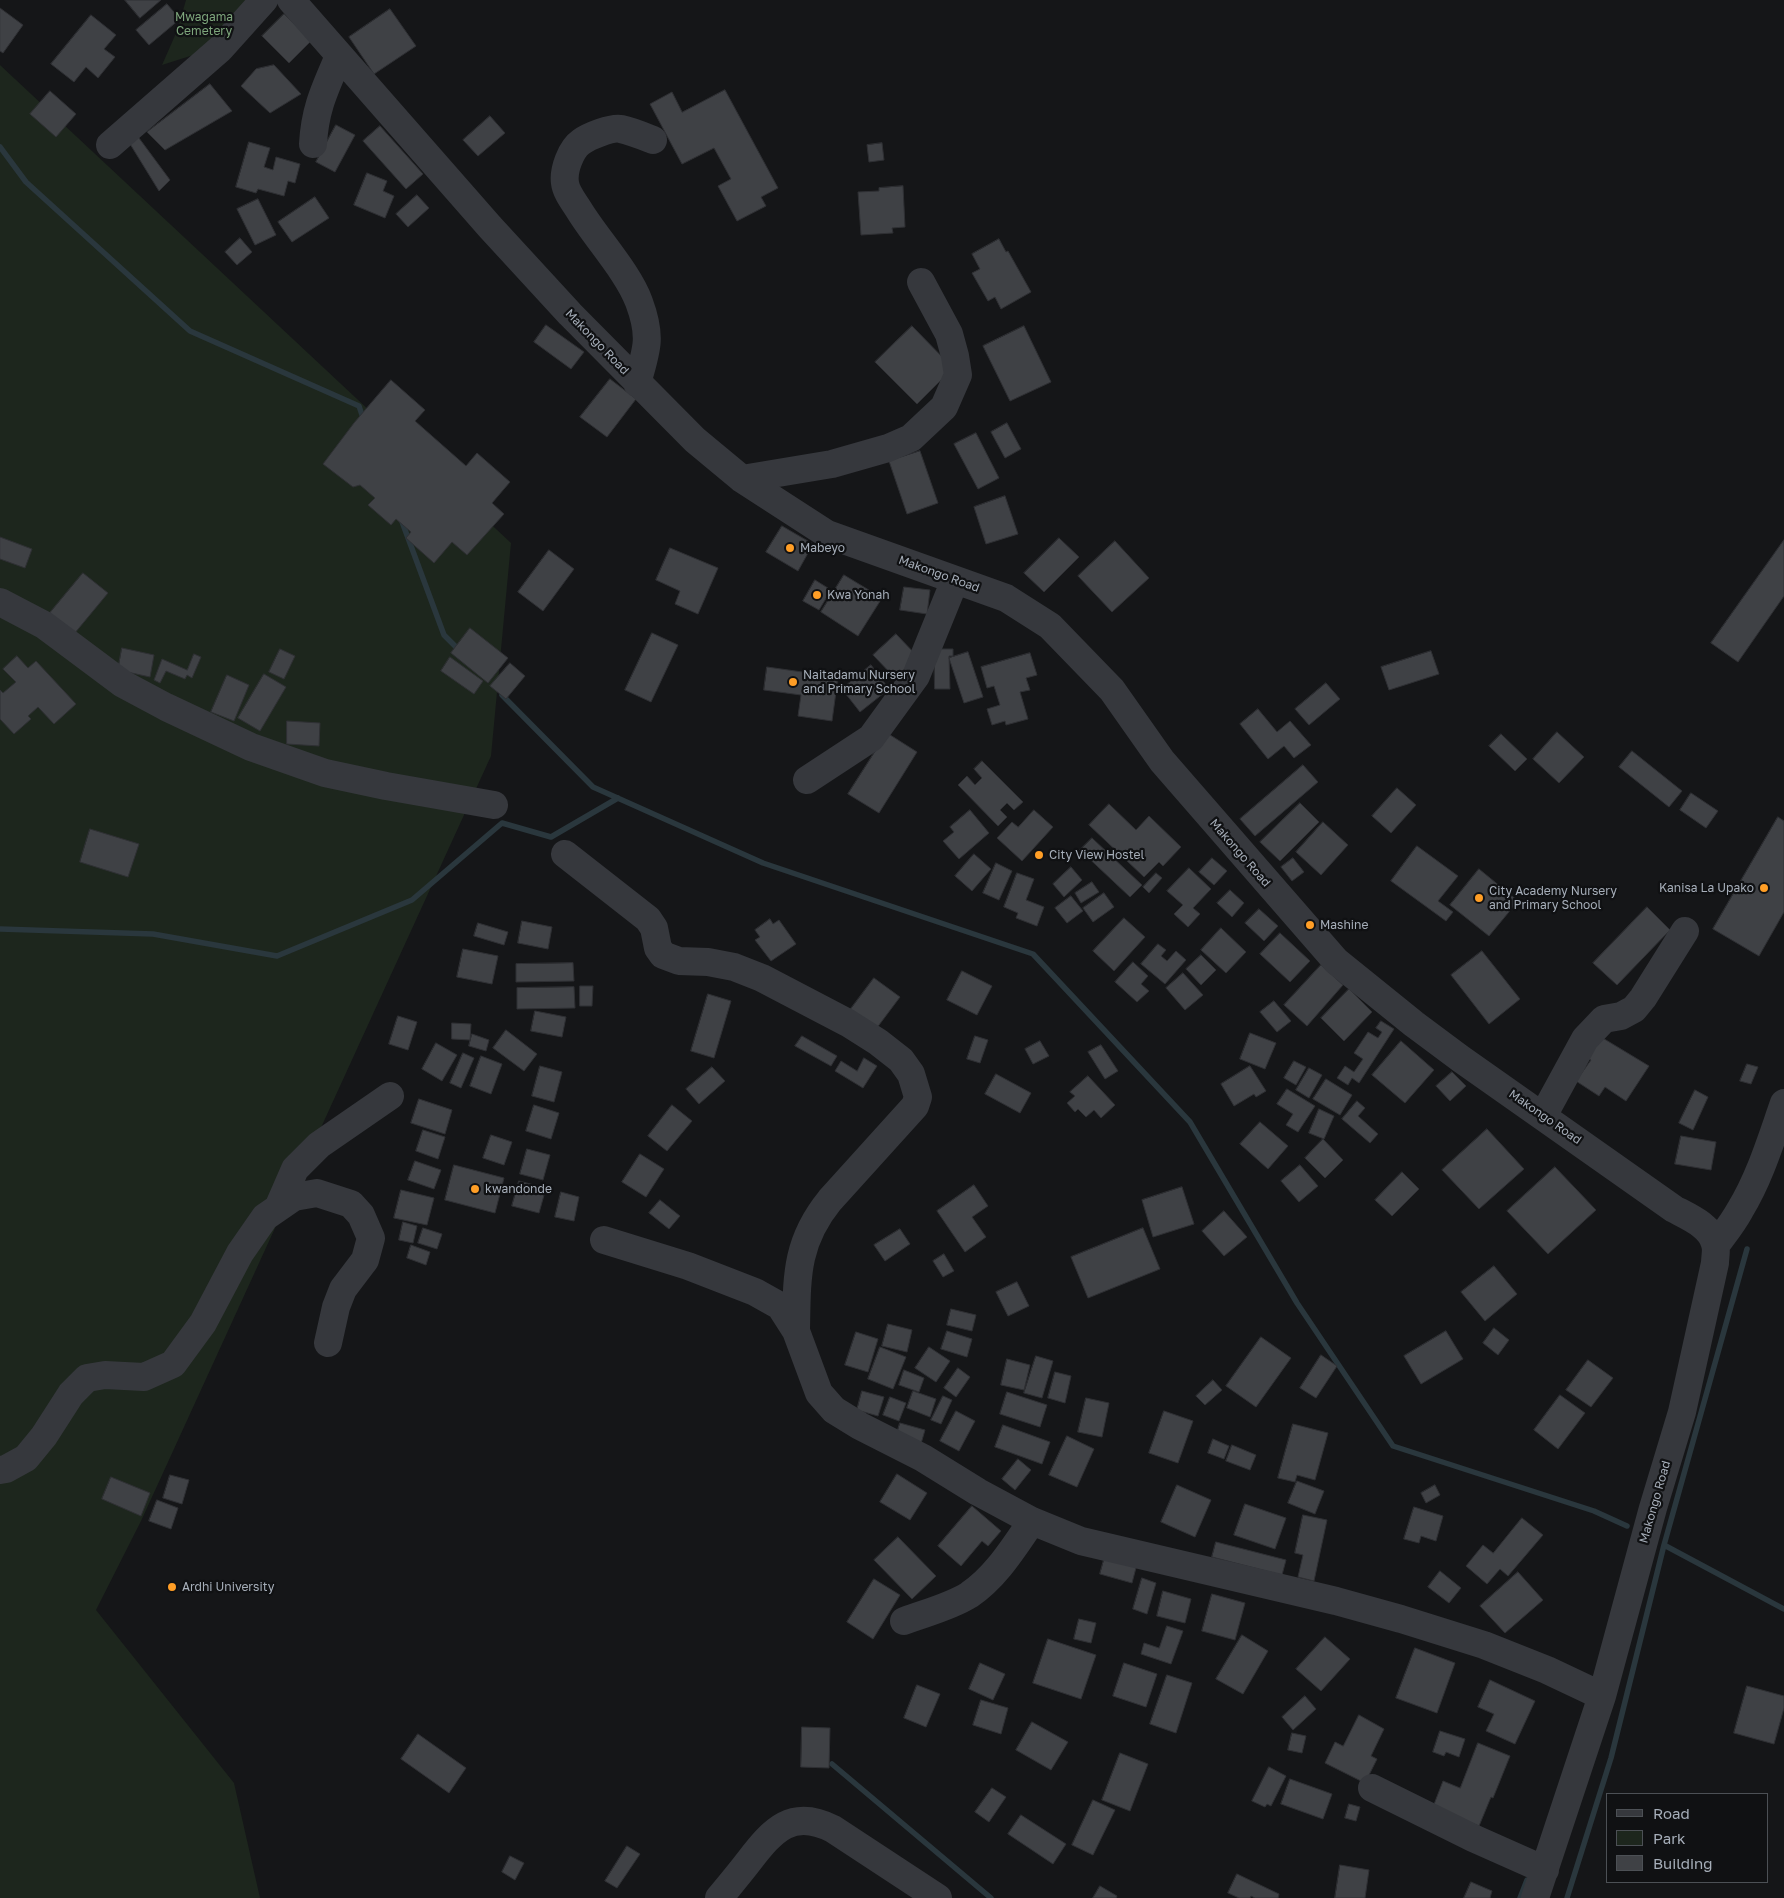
<!DOCTYPE html>
<html>
<head>
<meta charset="utf-8">
<style>
	body { margin:0 }
	#map { position:relative; width:1784px; height:1898px; overflow:hidden; background:#151618; font-family:"Golos Text",sans-serif }
	canvas { display:block }
	.legend { position:absolute; left:1606px; top:1793px; width:162px; height:90px; box-sizing:border-box; background:#101113; border:1px solid #4c5055; margin:0; padding:6px 9px; list-style:none; font-size:15px; color:#a6aeb9 }
	.legend li { display:flex; align-items:center; gap:10px; height:25px }
	.legend b { width:25px; border:1px solid #4c5055 }
</style>
</head>
<body>
<div id="map">
<canvas width="1784" height="1898"></canvas>
<ul class="legend">
<li><b style="height:6px;background:#36383d"></b>Road</li>
<li><b style="height:14px;background:#1d261d"></b>Park</li>
<li><b style="height:14px;background:#3f4145"></b>Building</li>
</ul>
</div>
<script>
const context = document.querySelector('canvas').getContext('2d');
context.lineJoin = 'round';
function fillPath(path, color) { context.fillStyle = color; context.fill(path, 'evenodd'); }
function stroke(path, color, width, dash) { context.strokeStyle = color; context.lineWidth = width; context.lineCap = dash ? 'butt' : 'round'; context.setLineDash(dash || []); context.stroke(path); }
function write(font, color, halo, rows, align = 'center') {
  context.font = font + ' "Golos Text",sans-serif'; context.lineWidth = 4.5; context.setLineDash([]); context.textBaseline = 'middle'; context.strokeStyle = halo; context.fillStyle = color; for (const [text, x, y, turn = 0] of rows) {
    context.save(); context.translate(x, y); context.rotate((+turn || 0) * Math.PI / 180); context.textAlign = isNaN(turn) ? turn : align; if (halo) context.strokeText(text, 0, 0); context.fillText(text, 0, 0); context.restore();
  }
}
fillPath(new Path2D(`
	M186,0H262L209,50L162,65L177,31Z
	M0,65L511,543L491,756L141,1521L96,1610L234,1783L260,1898H0Z`), '#1d261d');
stroke(new Path2D(`
	M0,147L26,182L190,331L359,406L364,421
	M401,519L444,635L461,652
	M502,695L593,787L763,863L1033,954L1190,1122L1297,1303L1393,1446L1594,1511L1627,1526
	M0,929L153,934L277,956L412,900L502,823L551,837L618,798
	M1664,1545L1784,1609
	M832,1764L991,1898
	M1520,1898L1527,1880
	M1567,1898L1611,1758L1664,1545L1747,1249`), '#2a373d', 5.5);
const building = new Path2D(`
	M125,0H161L140,18Z
	M167,4L180,19L149,45L136,30Z
	M0,8L23,25L3,53L0,51Z
	M390,9L416,46L374,74L349,37Z
	M284,14L311,41L289,63L262,36Z
	M91,15L116,35L104,49L115,57L98,78L86,67L74,82L51,64Z
	M274,65L301,94L270,113L241,86L256,69Z
	M210,84L232,111L165,150L147,132Z
	M725,90L778,188L761,197L766,206L737,221L718,186L731,179L714,148L682,164L650,104L672,92L682,112Z
	M50,91L76,114L56,137L30,114Z
	M490,116L505,133L478,156L463,140Z
	M336,125L355,135L335,172L316,162Z
	M380,126L423,174L406,189L363,141Z
	M136,134L170,180L159,191L127,139Z
	M249,142L270,148L264,167L273,170L276,157L300,164L295,183L288,181L284,196L258,189L256,193L236,187Z
	M882,143L884,160L869,162L867,145Z
	M367,173L387,181L383,191L394,196L385,218L354,205Z
	M903,186L905,227L892,228L893,233L861,235L858,192L879,191V188Z
	M417,195L429,208L408,227L396,214Z
	M315,197L329,218L292,242L278,222Z
	M258,199L276,235L255,245L237,209Z
	M240,238L252,252L237,265L225,252Z
	M999,239L1006,252L1008,251L1031,292L1001,309L995,297L988,301L972,273L980,269L972,254Z
	M546,325L584,352L571,369L534,342Z
	M912,326L953,368L917,404L875,362Z
	M1024,326L1051,382L1010,401L983,346Z
	M610,379L636,399L607,437L580,417Z
	M391,380L425,410L415,421L466,466L477,453L510,482L492,503L504,514L467,555L452,542L434,563L406,538L411,532L396,519L391,525L368,505L375,498L360,485L353,487L323,464L354,423Z
	M1007,423L1021,449L1005,458L991,432Z
	M976,433L999,478L978,489L954,444Z
	M920,451L938,503L907,514L889,461Z
	M1005,496L1018,534L986,544L974,507Z
	M782,526L813,544L798,571L766,552Z
	M0,537L32,549L25,568L0,559Z
	M1059,538L1079,557L1044,592L1024,573Z
	M1784,540V596L1738,662L1711,643Z
	M1115,541L1149,578L1112,612L1078,576Z
	M670,548L718,568L698,614L675,604L680,591L656,580Z
	M549,550L574,569L543,611L518,592Z
	M83,573L108,593L74,634L49,614Z
	M844,575L882,598L858,636L821,612Z
	M815,580L831,590L819,610L803,601Z
	M904,587L930,590L927,614L900,610Z
	M470,628L508,658L488,683L451,653Z
	M652,633L678,645L651,702L625,690Z
	M896,634L918,657L895,678L873,655Z
	M122,648L154,655L150,677L118,670Z
	M280,649L295,656L284,679L269,672Z
	M934,649H953V656H949L950,689H935Z
	M1431,651L1439,674L1389,690L1381,667Z
	M968,652L983,697L964,703L949,658Z
	M1030,653L1037,675L1026,678L1030,690L1020,692L1028,719L1006,725L1005,721L992,725L987,709L1000,705L994,686L987,688L981,667Z
	M194,654L201,657L192,678L187,675L185,679L166,671L160,683L154,680L162,659L187,670Z
	M17,656L28,668L36,661L76,704L54,724L38,707L28,716L31,719L14,734L0,719V690L3,693L16,682L3,669Z
	M450,657L483,681L474,694L441,671Z
	M510,663L525,676L506,699L490,686Z
	M871,665L889,689L860,712L842,689Z
	M767,667L838,677L832,721L798,716L801,695L764,690Z
	M264,674L286,687L260,731L238,718Z
	M227,675L249,685L234,721L211,712Z
	M1326,683L1340,699L1309,725L1295,709Z
	M1258,709L1277,732L1290,721L1311,745L1294,758L1284,746L1268,759L1240,724Z
	M287,721L320,723L319,746L287,744Z
	M1557,732L1584,757L1559,783L1533,759Z
	M887,733L917,752L879,813L848,794Z
	M1501,734L1527,759L1515,771L1489,746Z
	M1632,751L1682,791L1669,807L1619,767Z
	M982,761L1023,802L1014,810L1007,803L1000,810L1007,817L998,826L958,785L967,776L975,785L982,778L974,769Z
	M1303,765L1318,782L1255,836L1240,819Z
	M1397,788L1416,805L1391,833L1372,816Z
	M1691,793L1718,811L1706,828L1680,810Z
	M1300,803L1319,822L1280,861L1260,842Z
	M1109,804L1136,830L1149,816L1181,847L1163,866L1159,862L1144,877L1089,825Z
	M970,810L989,833L959,859L943,841L954,832L950,827Z
	M1034,810L1053,827L1022,861L997,838L1012,822L1018,827Z
	M1778,817L1784,821V912L1759,956L1713,929Z
	M1323,822L1348,845L1321,875L1296,852Z
	M90,829L139,844L128,877L80,862Z
	M1092,838L1142,885L1130,897L1080,850Z
	M1417,846L1458,876L1438,901L1453,912L1446,921L1391,881Z
	M974,854L991,869L972,891L955,876Z
	M1212,858L1227,871L1214,885L1199,872Z
	M1293,858L1304,872L1292,881L1281,867Z
	M996,863L1012,871L999,900L983,893Z
	M1071,867L1082,880L1064,897L1053,884Z
	M1189,868L1211,889L1193,908L1200,914L1188,927L1174,914L1183,905L1167,891Z
	M1479,869L1518,901L1489,936L1450,905Z
	M1017,873L1034,879L1026,900L1044,907L1037,926L1016,918L1018,913L1004,907Z
	M1156,873L1162,878L1149,893L1143,887Z
	M1092,882L1099,892L1081,903L1075,893Z
	M1230,890L1244,903L1232,917L1217,903Z
	M1104,893L1114,907L1093,922L1083,908Z
	M1071,896L1083,911L1067,923L1055,908Z
	M1647,907L1670,930L1617,985L1593,963Z
	M1259,909L1278,926L1264,941L1245,923Z
	M1124,918L1145,937L1114,971L1093,951Z
	M770,919L773,924L779,920L796,944L771,961L755,940L760,937L755,930Z
	M522,921L552,927L548,949L518,943Z
	M478,923L508,932L504,945L474,936Z
	M1221,928L1246,952L1226,973L1201,950Z
	M1280,933L1310,961L1290,982L1260,954Z
	M1158,944L1166,950L1161,956L1167,961L1176,951L1186,960L1165,984L1141,964Z
	M463,949L498,956L492,984L457,977Z
	M1482,951L1520,999L1489,1024L1451,975Z
	M1201,955L1216,970L1201,985L1186,969Z
	M1133,962L1148,976L1141,984L1149,991L1137,1002L1115,982Z
	M573,963L574,981L516,982V964Z
	M1321,965L1343,985L1307,1026L1284,1005Z
	M962,971L992,986L977,1015L947,1000Z
	M1183,973L1203,995L1185,1010L1166,988Z
	M874,978L900,997L876,1029L850,1010Z
	M580,986H593L592,1006H580Z
	M574,987L575,1008L517,1009V988Z
	M1349,989L1372,1012L1344,1041L1321,1018Z
	M708,994L731,1001L714,1058L691,1051Z
	M1274,1001L1291,1021L1277,1032L1260,1012Z
	M535,1011L566,1017L562,1037L531,1031Z
	M398,1016L417,1022L408,1050L389,1044Z
	M1381,1021L1394,1029L1359,1083L1352,1078L1348,1085L1337,1078L1345,1066L1354,1072L1363,1059L1354,1053L1368,1032L1378,1038L1382,1032L1376,1028Z
	M452,1023L471,1024L470,1040L452,1039Z
	M506,1030L537,1054L524,1071L493,1048Z
	M1250,1033L1276,1043L1265,1069L1240,1059Z
	M472,1034L489,1040L486,1051L469,1046Z
	M1596,1034L1649,1066L1626,1101L1605,1087L1599,1096L1576,1081L1591,1060L1583,1055Z
	M802,1036L837,1056L831,1066L795,1046Z
	M975,1036L988,1040L980,1063L967,1059Z
	M1040,1041L1049,1056L1033,1064L1025,1049Z
	M1401,1041L1434,1070L1405,1103L1372,1075Z
	M436,1043L457,1055L442,1081L422,1069Z
	M1101,1045L1118,1071L1105,1079L1088,1052Z
	M463,1053L474,1058L461,1088L450,1083Z
	M481,1056L502,1064L491,1094L470,1086Z
	M864,1058L877,1066L863,1088L835,1071L841,1061L857,1071Z
	M1294,1061L1306,1067L1296,1085L1284,1078Z
	M1747,1064L1758,1067L1751,1084L1740,1081Z
	M540,1066L562,1072L554,1102L532,1096Z
	M1250,1066L1266,1091L1256,1097L1254,1094L1234,1106L1221,1084Z
	M712,1067L725,1081L699,1104L686,1089Z
	M1309,1068L1322,1075L1309,1098L1296,1090Z
	M1452,1072L1466,1086L1450,1101L1436,1086Z
	M996,1074L1031,1093L1020,1113L985,1094Z
	M1088,1076L1115,1105L1101,1118L1094,1110L1086,1117L1078,1109L1075,1112L1067,1103L1075,1096L1070,1092Z
	M1326,1079L1352,1095L1340,1115L1313,1099Z
	M1287,1089L1315,1106L1298,1132L1286,1125L1293,1114L1277,1104Z
	M1695,1090L1708,1097L1693,1130L1679,1123Z
	M419,1099L452,1110L445,1134L411,1123Z
	M1357,1101L1365,1108L1358,1116L1378,1134L1370,1143L1342,1119Z
	M534,1105L559,1113L551,1139L526,1131Z
	M672,1105L692,1121L667,1151L648,1136Z
	M1319,1109L1334,1116L1324,1139L1309,1133Z
	M1260,1122L1288,1146L1268,1169L1240,1144Z
	M1487,1129L1524,1169L1479,1209L1442,1170Z
	M423,1130L445,1137L438,1159L416,1151Z
	M491,1135L512,1142L504,1165L483,1158Z
	M1681,1136L1716,1142L1711,1170L1675,1164Z
	M1323,1139L1343,1160L1325,1178L1305,1158Z
	M527,1149L550,1155L543,1180L520,1174Z
	M640,1154L664,1169L646,1197L622,1182Z
	M415,1161L441,1170L434,1189L408,1180Z
	M454,1165L504,1178L495,1213L445,1200Z
	M1300,1165L1318,1186L1299,1202L1281,1181Z
	M1555,1167L1596,1210L1548,1254L1507,1211Z
	M1402,1172L1419,1189L1392,1216L1375,1200Z
	M519,1181L546,1188L539,1213L512,1206Z
	M974,1185L988,1206L972,1217L986,1237L965,1252L937,1211Z
	M1182,1187L1194,1224L1153,1237L1142,1200Z
	M401,1190L434,1198L427,1225L394,1218Z
	M561,1192L579,1197L574,1221L555,1217Z
	M660,1200L680,1216L669,1229L649,1213Z
	M1224,1211L1247,1237L1224,1256L1202,1231Z
	M403,1222L417,1226L413,1243L399,1240Z
	M423,1228L442,1234L437,1249L418,1243Z
	M1143,1228L1160,1269L1088,1298L1071,1257Z
	M900,1229L910,1244L885,1261L874,1245Z
	M411,1245L430,1252L426,1265L407,1258Z
	M944,1254L954,1271L943,1277L933,1261Z
	M1494,1266L1517,1294L1485,1321L1461,1292Z
	M1017,1282L1029,1306L1008,1316L996,1292Z
	M951,1309L976,1315L972,1331L947,1325Z
	M888,1324L912,1330L907,1352L882,1346Z
	M1494,1328L1509,1340L1498,1355L1483,1343Z
	M947,1331L972,1339L967,1357L941,1349Z
	M1446,1331L1463,1359L1421,1384L1404,1356Z
	M856,1332L878,1339L868,1372L845,1365Z
	M1261,1337L1291,1358L1256,1407L1226,1386Z
	M880,1347L906,1357L893,1389L868,1379Z
	M929,1347L950,1361L936,1382L915,1368Z
	M1321,1355L1337,1366L1316,1398L1300,1388Z
	M1036,1356L1053,1361L1042,1398L1024,1393Z
	M1007,1359L1030,1365L1024,1390L1001,1385Z
	M1588,1360L1613,1378L1591,1407L1566,1390Z
	M958,1368L970,1377L956,1397L944,1388Z
	M904,1370L924,1378L919,1392L899,1385Z
	M1055,1372L1071,1376L1065,1403L1048,1398Z
	M1213,1380L1222,1390L1205,1405L1196,1396Z
	M862,1391L884,1397L878,1416L857,1410Z
	M913,1391L936,1399L930,1417L907,1408Z
	M1007,1392L1047,1405L1040,1427L1000,1414Z
	M1560,1395L1585,1413L1558,1449L1534,1430Z
	M943,1396L952,1400L941,1424L931,1420Z
	M890,1397L906,1403L899,1421L883,1415Z
	M1086,1398L1109,1403L1102,1437L1078,1432Z
	M956,1411L975,1421L959,1451L940,1441Z
	M1164,1411L1193,1421L1178,1463L1149,1453Z
	M900,1423L925,1430L920,1447L895,1440Z
	M1293,1424L1328,1433L1315,1480L1297,1475L1295,1482L1278,1478Z
	M1003,1425L1050,1442L1042,1464L995,1447Z
	M1067,1436L1094,1449L1077,1487L1049,1475Z
	M1213,1439L1229,1446L1224,1459L1208,1453Z
	M1232,1445L1256,1455L1250,1470L1226,1461Z
	M1018,1459L1031,1470L1015,1490L1002,1479Z
	M897,1474L927,1493L910,1520L880,1502Z
	M170,1475L189,1480L182,1504L163,1498Z
	M111,1477L150,1493L141,1516L102,1499Z
	M1297,1481L1324,1491L1315,1514L1288,1503Z
	M1177,1485L1211,1500L1195,1537L1161,1522Z
	M1435,1485L1440,1495L1426,1503L1421,1493Z
	M157,1500L178,1508L171,1529L149,1521Z
	M1245,1504L1286,1518L1275,1549L1234,1535Z
	M972,1506L1001,1531L988,1546L982,1541L961,1566L938,1546Z
	M1414,1507L1443,1516L1436,1541L1421,1536L1419,1543L1404,1539Z
	M1303,1515L1327,1520L1314,1581L1298,1577L1303,1555L1295,1553Z
	M1522,1518L1543,1535L1508,1576L1500,1569L1487,1584L1466,1566L1483,1545L1493,1553Z
	M898,1537L936,1576L912,1599L874,1560Z
	M1216,1542L1286,1560L1282,1575L1212,1557Z
	M1105,1556L1137,1564L1132,1583L1100,1574Z
	M1440,1571L1461,1588L1449,1603L1428,1587Z
	M1518,1572L1543,1600L1505,1633L1480,1606Z
	M1142,1578L1156,1583L1147,1614L1133,1609Z
	M874,1579L900,1595L873,1639L847,1622Z
	M1163,1591L1191,1599L1185,1623L1157,1616Z
	M1212,1594L1245,1603L1235,1640L1202,1631Z
	M1079,1619L1096,1623L1091,1643L1074,1639Z
	M1167,1626L1183,1631L1171,1664L1141,1654L1144,1643L1159,1648Z
	M1242,1635L1268,1651L1243,1694L1216,1679Z
	M1325,1637L1350,1659L1321,1691L1296,1669Z
	M1048,1639L1096,1655L1081,1699L1033,1683Z
	M1415,1648L1455,1663L1437,1713L1396,1698Z
	M980,1663L1005,1674L993,1700L969,1689Z
	M1124,1663L1157,1674L1146,1707L1113,1696Z
	M1167,1675L1192,1683L1176,1733L1150,1724Z
	M1490,1680L1535,1701L1515,1744L1486,1731L1494,1714L1478,1707Z
	M917,1685L940,1694L926,1727L904,1718Z
	M1747,1686L1784,1696V1708L1774,1744L1734,1733Z
	M1305,1696L1316,1709L1293,1730L1282,1717Z
	M981,1700L1008,1708L1001,1734L973,1725Z
	M1359,1715L1384,1729L1371,1756L1377,1759L1365,1783L1325,1763L1335,1742L1343,1746Z
	M1032,1722L1068,1742L1051,1770L1016,1750Z
	M802,1727L830,1728L829,1768L801,1767Z
	M1440,1731L1465,1739L1459,1757L1446,1752L1444,1756L1433,1752Z
	M1292,1733L1306,1736L1302,1753L1288,1750Z
	M418,1734L466,1768L449,1793L401,1759Z
	M1478,1743L1510,1756L1493,1798L1491,1797L1479,1826L1433,1807L1443,1781L1460,1788Z
	M1120,1753L1148,1764L1130,1811L1102,1800Z
	M1269,1767L1286,1776L1271,1806L1267,1804L1265,1807L1252,1801Z
	M1290,1779L1332,1794L1323,1819L1281,1804Z
	M992,1788L1006,1797L989,1822L975,1812Z
	M1093,1800L1115,1810L1093,1855L1072,1845Z
	M1349,1804L1360,1807L1356,1821L1345,1818Z
	M1021,1815L1066,1844L1053,1864L1008,1834Z
	M627,1846L640,1854L617,1888L605,1881Z
	M510,1856L524,1863L515,1880L502,1872Z
	M1340,1865L1369,1870L1365,1898H1335Z
	M1237,1874L1279,1894L1278,1898H1255L1251,1896L1250,1898H1239L1228,1893Z
	M1471,1882L1492,1891L1490,1898H1464Z
	M1100,1886L1117,1896L1116,1898H1093Z`);
fillPath(building, '#3f4145');
stroke(building, '#2f3034', 1);
stroke(new Path2D(`
	M291,0L490,227L570,314L695,440L742,479L827,534L1006,598L1050,626L1112,690L1162,761L1336,961L1414,1024L1461,1059L1674,1209C1689,1217 1711,1226 1715,1244C1717,1250 1715,1257 1715,1263L1682,1412L1653,1508L1602,1696L1535,1898
	M313,144C315,108 325,89 339,56
	M110,145L220,49L264,0
	M637,383C647,349 652,337 639,302C628,272 596,238 579,210C574,202 566,192 565,183C563,170 571,149 581,142C589,136 612,127 621,129C631,131 643,136 653,140
	M742,479L832,464L888,448L911,438L944,407L958,375L955,356L949,334L921,282
	M0,602L44,625L123,684L166,707L251,747L325,773L386,786L494,805
	M807,780L871,738L916,676L955,580
	M565,854L648,919L654,928L658,948L663,955L679,961L708,962L734,967L762,978L848,1023L878,1042L901,1060L911,1074L918,1097L915,1106L830,1200C795,1243 797,1278 796,1331
	M1543,1116L1585,1039L1604,1019L1621,1016L1634,1009L1643,998L1685,931
	M278,1208L295,1169L319,1145L390,1096
	M604,1240L688,1266L755,1292L780,1306L796,1331L819,1393L834,1410L860,1426L923,1458L978,1492L1032,1521L1081,1541L1336,1601L1401,1619L1484,1645L1547,1670L1602,1696
	M1716,1245C1724,1234 1733,1223 1740,1210C1760,1177 1771,1140 1784,1103
	M0,1470L6,1469L26,1458L44,1436L71,1394L87,1378L105,1375L144,1377L173,1364L203,1323L240,1253L265,1217L294,1197L317,1193L351,1204L361,1215L371,1238L365,1260L343,1289L336,1307L328,1343
	M904,1621C925,1613 950,1607 969,1595C996,1577 1014,1547 1032,1521
	M1372,1788L1473,1838L1545,1870
	M719,1898C729,1886 739,1874 749,1861C773,1830 792,1808 833,1829L938,1898`), '#36383d', 28);
for (const [x, y, r, color] of [
	[790,548,5,"#ff9e26"],
	[817,595,5,"#ff9e26"],
	[793,682,5,"#ff9e26"],
	[1039,855,5,"#ff9e26"],
	[1764,888,5,"#ff9e26"],
	[1479,898,5,"#ff9e26"],
	[1310,925,5,"#ff9e26"],
	[475,1189,5,"#ff9e26"],
	[172,1587,5,"#ff9e26"]
]) { const dot = new Path2D(); dot.arc(x, y, r, 0, 2 * Math.PI); context.fillStyle = color; context.fill(dot); stroke(dot, '#101113', 2); }
write('12px', '#7ea67c', '#101113', [
	["Mwagama",204,17],
	["Cemetery",204,31]
]);
write('12px', '#a6aeb9', '#101113', [
	["Makongo Road",597,342,46],
	["Makongo Road",939,574,20],
	["Makongo Road",1240,853,49],
	["Makongo Road",1545,1117,35],
	["Makongo Road",1655,1502,-74]
]);
write('12px', '#a6aeb9', '#101113', [
	["Mabeyo",800,548],
	["Kwa Yonah",827,595],
	["Naitadamu Nursery",803,675],
	["and Primary School",803,689],
	["City View Hostel",1049,855],
	["Kanisa La Upako",1754,888,"right"],
	["City Academy Nursery",1489,891],
	["and Primary School",1489,905],
	["Mashine",1320,925],
	["kwandonde",485,1189],
	["Ardhi University",182,1587]
], 'left');
</script>
</body>
</html>
